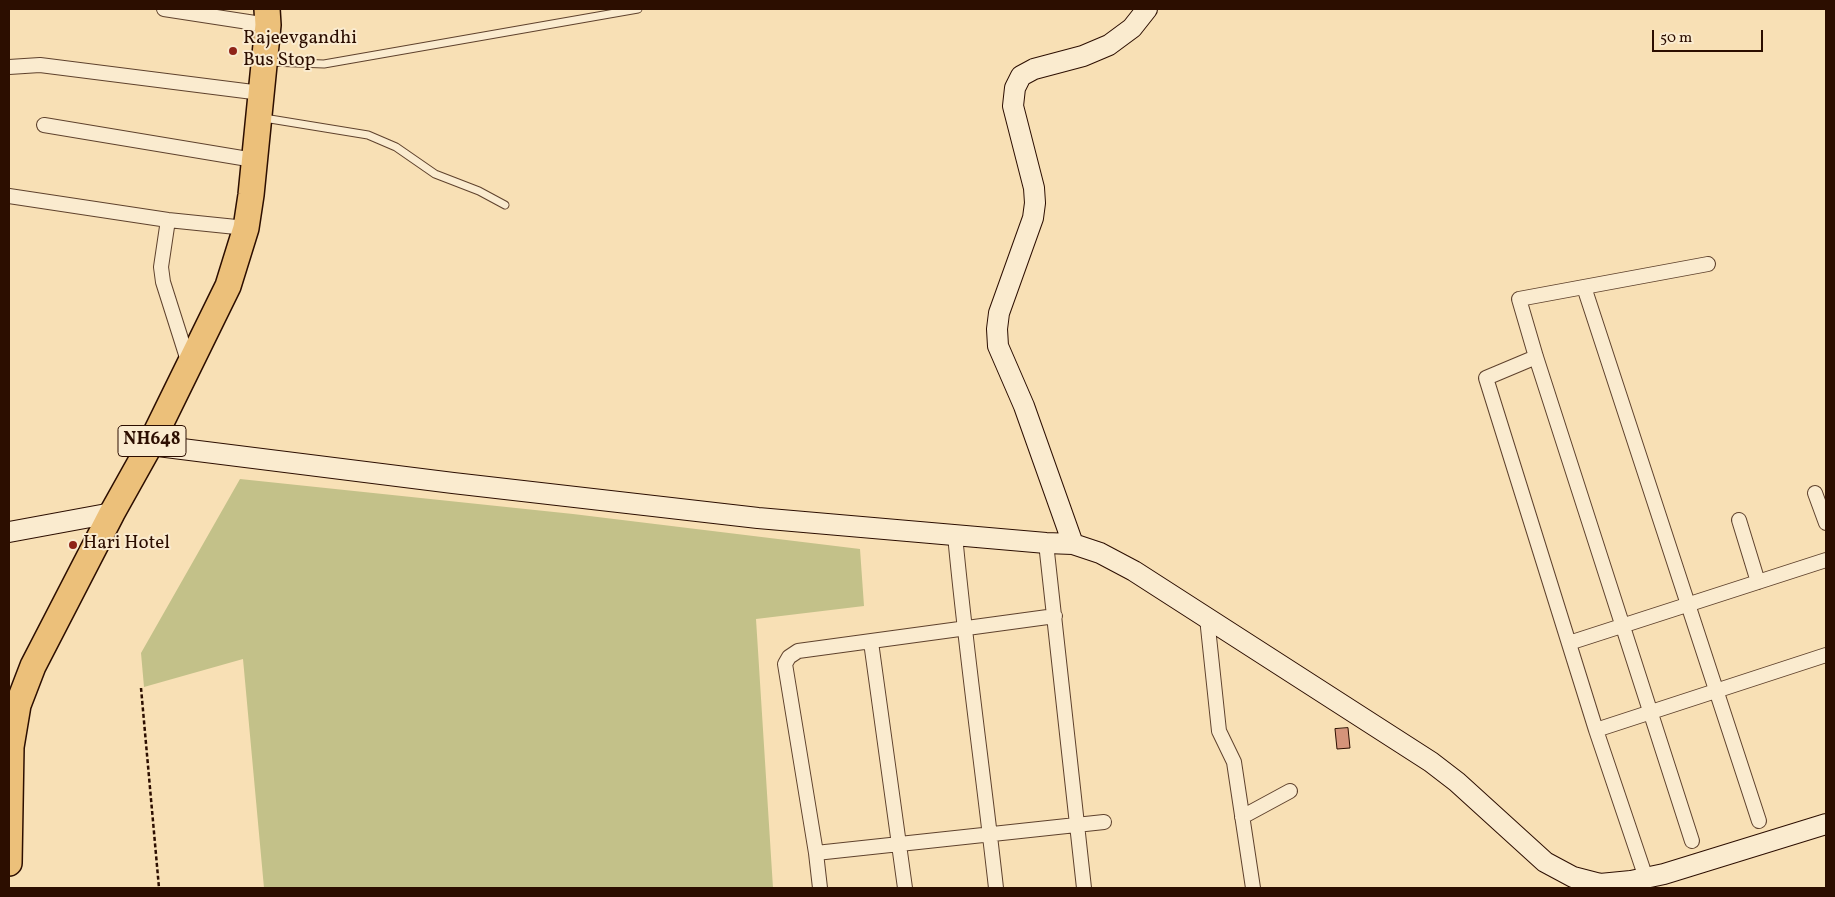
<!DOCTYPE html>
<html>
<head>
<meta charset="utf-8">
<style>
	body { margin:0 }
	#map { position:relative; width:1835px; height:897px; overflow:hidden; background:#f8e0b5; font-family:Vollkorn,serif }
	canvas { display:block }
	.frame { position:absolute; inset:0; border:10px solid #2c0e00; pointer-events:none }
	.scale { position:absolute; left:1652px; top:30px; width:111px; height:22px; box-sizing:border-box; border:2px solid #2c0e00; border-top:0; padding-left:6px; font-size:15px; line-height:18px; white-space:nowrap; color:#2c0e00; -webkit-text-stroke:4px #faebcf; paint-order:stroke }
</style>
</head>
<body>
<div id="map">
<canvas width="1835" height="897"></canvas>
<div class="frame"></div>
<div class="scale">50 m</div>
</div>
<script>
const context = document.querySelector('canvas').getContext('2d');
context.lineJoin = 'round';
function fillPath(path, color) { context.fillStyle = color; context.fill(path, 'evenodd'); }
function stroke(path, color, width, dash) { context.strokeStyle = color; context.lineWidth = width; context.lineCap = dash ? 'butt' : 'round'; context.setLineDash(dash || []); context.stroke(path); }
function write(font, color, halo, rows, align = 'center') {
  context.font = font + ' Vollkorn,serif'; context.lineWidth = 4; context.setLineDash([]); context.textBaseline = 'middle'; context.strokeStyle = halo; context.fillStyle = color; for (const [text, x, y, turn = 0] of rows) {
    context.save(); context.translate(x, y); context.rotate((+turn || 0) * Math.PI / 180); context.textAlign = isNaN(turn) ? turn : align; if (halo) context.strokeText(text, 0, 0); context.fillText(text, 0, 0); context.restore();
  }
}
fillPath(new Path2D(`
	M240,479L573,514L860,549L864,606L756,619L773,888H264L243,659L144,687L141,653Z`), '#c3c189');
const building = new Path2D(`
	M1348,728L1350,748L1337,749L1335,729Z`);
fillPath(building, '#d5947a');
stroke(building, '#2c0e00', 1);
const lane = new Path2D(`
	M269,62L324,64L638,9
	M264,118L368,135L396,147L435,174L479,191L505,205`);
const street = new Path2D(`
	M164,9L268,25
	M9,67L40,65L261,93
	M44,125L254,160
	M9,196L168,220L246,228
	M168,220L161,267L163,282L189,364
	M1584,287L1759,821
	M1536,357L1486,378L1596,730L1646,878
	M1815,493L1826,523
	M1739,520L1758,582
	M955,535C966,653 983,771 996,888
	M1046,543L1084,888
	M1207,618L1219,731L1234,762L1253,888
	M871,642L905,888
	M1569,643L1826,560
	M1596,730L1826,655
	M1242,817L1290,791
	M1692,841L1536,357L1519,299L1708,264
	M816,853L1104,822
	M820,888L816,853L785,664L789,657L798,651L1055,616`);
const secondary = new Path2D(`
	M150,445L453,483L758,518L1046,543L1073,544L1100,553L1134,571L1431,762L1457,782L1545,862L1573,877L1600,884L1631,881L1664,874L1826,824
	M9,532L112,513
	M1073,544L1024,406L998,346L997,329L999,313L1033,218L1035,203L1034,188L1013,106L1015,88L1021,76L1034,69L1083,56L1109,45L1132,28L1147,9`);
const highway = new Path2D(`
	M9,863L11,747L18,705L33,666L112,513L150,445L228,286L246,228L251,195L268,25L267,9`);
stroke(lane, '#5f422d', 9);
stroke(street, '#5f422d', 16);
stroke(secondary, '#2c0e00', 22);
stroke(highway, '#2c0e00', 28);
stroke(new Path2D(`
	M141,688L159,888`), '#2c0e00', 2.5, [4, 2.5]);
stroke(lane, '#faebcf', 7);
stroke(street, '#faebcf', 14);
stroke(secondary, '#faebcf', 20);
stroke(highway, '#ecc07a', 25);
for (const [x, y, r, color] of [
	[233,51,5,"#8f2418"],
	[73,545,5,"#8f2418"]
]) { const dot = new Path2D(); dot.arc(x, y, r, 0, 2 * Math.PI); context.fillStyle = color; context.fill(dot); stroke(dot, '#faebcf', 2); }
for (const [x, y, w] of [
	[152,441,68]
]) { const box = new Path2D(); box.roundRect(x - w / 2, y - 15.5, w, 31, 4); context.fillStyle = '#faebcf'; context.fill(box); stroke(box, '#2c0e00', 1); }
write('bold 18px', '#2c0e00', null, [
	["NH648",152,441]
]);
write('19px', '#2c0e00', '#faebcf', [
	["Rajeevgandhi",243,40],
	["Bus Stop",243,62],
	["Hari Hotel",83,545]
], 'left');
</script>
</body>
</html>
